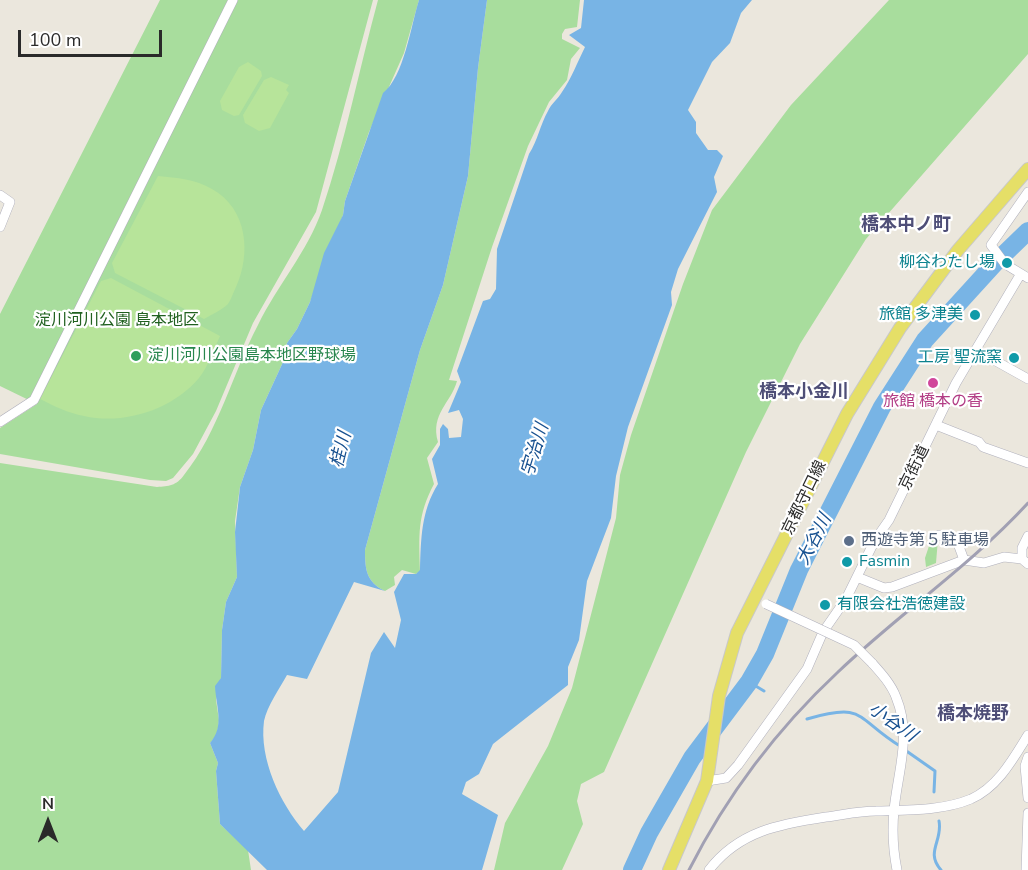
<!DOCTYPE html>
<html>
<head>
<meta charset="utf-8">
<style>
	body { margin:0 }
	#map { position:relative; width:1028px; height:870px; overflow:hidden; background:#ebe7dd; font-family:"Nunito Sans",sans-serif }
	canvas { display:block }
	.north { position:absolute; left:18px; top:792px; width:60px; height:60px; -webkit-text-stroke:4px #fff; paint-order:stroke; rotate:0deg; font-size:16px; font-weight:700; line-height:24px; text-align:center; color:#2a2a2a }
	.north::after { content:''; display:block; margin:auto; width:21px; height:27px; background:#2a2a2a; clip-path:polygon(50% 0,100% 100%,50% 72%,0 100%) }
	.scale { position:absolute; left:18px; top:30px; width:144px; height:27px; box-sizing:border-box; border:3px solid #2a2a2a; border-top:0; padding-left:8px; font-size:18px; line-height:21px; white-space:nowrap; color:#2a2a2a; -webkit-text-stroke:4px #fff; paint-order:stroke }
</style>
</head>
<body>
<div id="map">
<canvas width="1028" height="870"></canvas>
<div class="north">N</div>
<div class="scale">100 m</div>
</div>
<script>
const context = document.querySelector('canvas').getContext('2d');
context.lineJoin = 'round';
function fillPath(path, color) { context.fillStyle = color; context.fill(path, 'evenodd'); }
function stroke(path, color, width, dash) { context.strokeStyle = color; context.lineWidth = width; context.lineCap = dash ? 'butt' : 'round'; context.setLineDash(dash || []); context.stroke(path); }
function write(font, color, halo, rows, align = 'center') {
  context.font = font + ' "Nunito Sans","Noto Sans JP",sans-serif'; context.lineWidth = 4.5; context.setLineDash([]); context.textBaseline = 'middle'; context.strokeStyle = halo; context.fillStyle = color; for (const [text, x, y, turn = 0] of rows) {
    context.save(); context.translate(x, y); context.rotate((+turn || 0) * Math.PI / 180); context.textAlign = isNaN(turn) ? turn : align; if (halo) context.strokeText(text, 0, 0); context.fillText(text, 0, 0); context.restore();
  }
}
fillPath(new Path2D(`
	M160,0H373L316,212L253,323L216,411L193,454L173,478L166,481L150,480L0,454V428L37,404L0,386V314Z
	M378,0H419L404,53L369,132L345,201L343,215L310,302L297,329L287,343L284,360L261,410L253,450L240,487L235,521L237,577L226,602L222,630L221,678L216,700L219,720L217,735L210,743L218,763L216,771L220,824L248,850L251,870H0V463L157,487C169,486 176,486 184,475C219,431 232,374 258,325C277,286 308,251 322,210C345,142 359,70 378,0Z
	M487,0H580L577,27L565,29L562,34V39L580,48L571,59L567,80L549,102L528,146L492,247L449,380L457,381C451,403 430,414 438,442L427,458L434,484C417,516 419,535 420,571L416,574L402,570L394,577L395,585L385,591C366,582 365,569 365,550L420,350L443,285L468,176L478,68Z
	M889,0H1028V54L866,239L800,344L746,452L604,772L581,784L577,801L583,824L562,870H494L505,823L548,746L572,688L616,518L620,475L631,435L683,284L712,210L791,105Z
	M932,537L938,539L936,563L926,567L925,558Z`), '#a8dd9d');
fillPath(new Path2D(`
	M248,62L261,71L262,76L239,115L234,116L222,110L220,101L239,67Z
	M271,77L289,85L286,90L289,93L270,128L259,131L245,123L243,115L264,80Z
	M158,176C177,178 195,179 212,189C248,209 251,254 236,287C233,293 231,300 228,304C222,310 211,315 204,319L115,273L112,263Z
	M111,278L220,336C214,349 208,367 199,378C172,410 124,425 84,416C68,413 54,406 40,399L101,281Z`), '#b7e49a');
fillPath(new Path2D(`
	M419,0H487L478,68L468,176L443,285L420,350L365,550C365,569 366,582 385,591L354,582L307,679L287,675C280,688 267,706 264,721C259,759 280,803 304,831L338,792L371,653L384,632L395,648L401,620L394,592L404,574H416L420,570C421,539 421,511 438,484L432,459L440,445V429L443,424L448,429L449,438L461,437L463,419L459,410L448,413L461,382L457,371L483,301L490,299L496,289L497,249L529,154C538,140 540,125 548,111C551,104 558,99 562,92C572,77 577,63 585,47L569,35L581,28L584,0H752L741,13L730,43L712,62L688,110L696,122V133L708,150H717L723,156L714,177L717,192L678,269L671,292L672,305L628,427L616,476L611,518L587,581L579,640L568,667V685L493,744L479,774L466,782L462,794L498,815L482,870H267L220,824L216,771L218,763L210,743C225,726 216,707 215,686L221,678L222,630L226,602L237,577L235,532L240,487L253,450L261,410L284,360L287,343L297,329L310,302L324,253L343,215L345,201L383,93C404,77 411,25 419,0Z`), '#78b4e5');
stroke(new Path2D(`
	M749,682L764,691
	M807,719C866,702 855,718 900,746
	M905,750L935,771L934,792
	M939,821C943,841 925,852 941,870`), '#78b4e5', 3);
stroke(new Path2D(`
	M632,870L649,833L692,758L749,682L765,654L799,570L882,407L925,340L997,261L1028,231`), '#78b4e5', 18);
const minor = new Path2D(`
	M1028,192L991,245L1005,264L1028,278
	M0,195L10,202L0,227
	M976,350L1028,379
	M0,422L34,400L233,0
	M936,425L979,442L983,447L1028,463
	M939,535L957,541L964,560
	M1028,536L1022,548V559L1028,564
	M857,577L884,588L892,587L964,560L984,563L1004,557L1022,559
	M872,663C881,673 891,684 896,697C912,736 898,770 894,810C892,831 893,850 897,870
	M1028,757L1025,766L1028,798
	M707,781L726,778L738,765L807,669L823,632L846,599L875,540L889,520L956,383L1020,275
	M709,870C739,831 780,824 826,817C842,815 859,811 876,811C907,810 942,811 971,799C998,787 1013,759 1028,735
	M1026,870L1028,813`);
const major = new Path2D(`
	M669,870L707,781L719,696L737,633L847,414L900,328L958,250L1028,169`);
stroke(minor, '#b0b0bc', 10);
stroke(major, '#c8c8c8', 14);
stroke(minor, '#fff', 9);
stroke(major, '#e5df67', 12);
stroke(new Path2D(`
	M689,870C727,795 777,729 838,672C900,613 970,566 1028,503`), '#a1a0b3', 3);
const minorBridge = new Path2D(`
	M766,604L854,645L872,663`);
stroke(minorBridge, '#b0b0bc', 10, []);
stroke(minorBridge, '#fff', 9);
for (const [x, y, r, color] of [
	[1007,263,6,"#0f9aa8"],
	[975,315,6,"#0f9aa8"],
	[136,356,6,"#2e9e5b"],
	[1014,358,6,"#0f9aa8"],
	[933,383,6,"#d1479c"],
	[849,541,6,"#5c6f8a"],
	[847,562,6,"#0f9aa8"],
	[825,605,6,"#0f9aa8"]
]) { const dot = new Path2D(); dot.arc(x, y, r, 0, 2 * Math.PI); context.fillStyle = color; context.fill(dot); stroke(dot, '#fff', 2); }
write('16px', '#0d838f', '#fff', [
	["柳谷わたし場",995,263],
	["旅館 多津美",963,315],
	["工房 聖流窯",1002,358],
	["Fasmin",859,562,"left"],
	["有限会社浩徳建設",837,605,"left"]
], 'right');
write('16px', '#216120', '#fff', [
	["淀川河川公園 島本地区",117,321]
]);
write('16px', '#27864d', '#fff', [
	["淀川河川公園島本地区野球場",148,356]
], 'left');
write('16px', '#b23c85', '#fff', [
	["旅館 橋本の香",933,402]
]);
write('16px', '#2a2a2a', '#fff', [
	["京街道",915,468,-64],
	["京都守口線",805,498,-64]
]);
write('16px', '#4e5e75', '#fff', [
	["西遊寺第５駐車場",861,541]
], 'left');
write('bold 18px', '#4e4e77', '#fff', [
	["橋本中ノ町",906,226],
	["橋本小金川",804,393],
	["橋本焼野",973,715]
]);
write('italic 18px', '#185190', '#fff', [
	["桂川",342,450,-76],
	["宇治川",536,450,-73],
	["大谷川",815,540,-63],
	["小谷川",892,723,35]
]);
</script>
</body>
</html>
